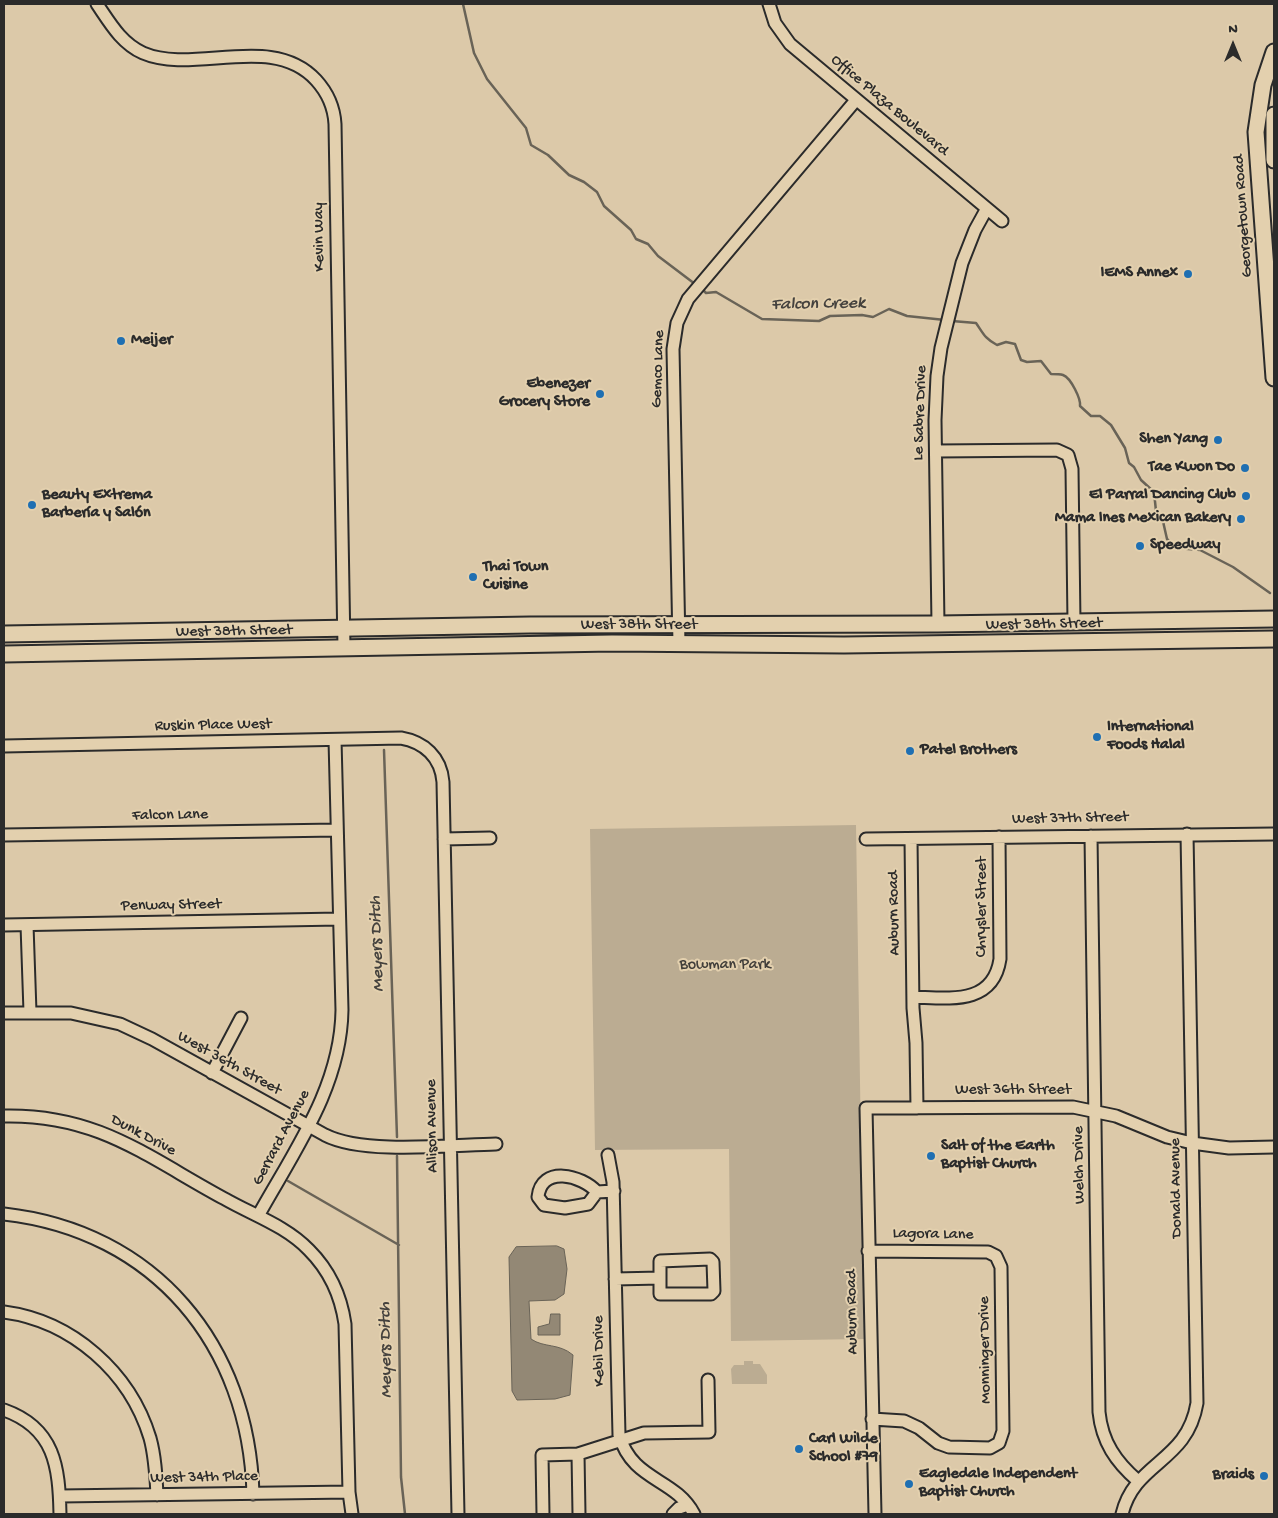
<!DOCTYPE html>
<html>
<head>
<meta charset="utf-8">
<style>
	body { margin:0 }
	#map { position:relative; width:1278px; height:1518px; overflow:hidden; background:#dcc9a9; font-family:"Gochi Hand",sans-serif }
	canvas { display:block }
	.frame { position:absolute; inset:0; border:5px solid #2b2b2b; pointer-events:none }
	.north { position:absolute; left:1208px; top:20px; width:50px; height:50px; -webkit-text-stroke:4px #e3d0ae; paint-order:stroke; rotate:0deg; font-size:14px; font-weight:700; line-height:20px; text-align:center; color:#2b2b2b }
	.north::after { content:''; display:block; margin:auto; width:18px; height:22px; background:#2b2b2b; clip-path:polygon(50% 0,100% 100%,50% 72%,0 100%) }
</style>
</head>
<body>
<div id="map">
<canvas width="1278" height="1518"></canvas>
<div class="frame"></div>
<div class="north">N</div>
</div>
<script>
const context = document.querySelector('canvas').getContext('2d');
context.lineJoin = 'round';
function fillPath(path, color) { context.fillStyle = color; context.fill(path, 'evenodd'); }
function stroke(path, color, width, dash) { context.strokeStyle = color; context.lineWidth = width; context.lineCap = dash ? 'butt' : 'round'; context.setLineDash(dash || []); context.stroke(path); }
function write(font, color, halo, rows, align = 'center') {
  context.font = font + ' "Gochi Hand",sans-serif'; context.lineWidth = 4; context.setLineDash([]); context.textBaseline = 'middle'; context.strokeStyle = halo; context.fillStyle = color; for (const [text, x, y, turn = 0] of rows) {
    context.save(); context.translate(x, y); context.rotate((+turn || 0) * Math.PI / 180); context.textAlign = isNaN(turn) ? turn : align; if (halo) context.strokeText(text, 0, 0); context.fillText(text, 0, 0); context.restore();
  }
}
fillPath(new Path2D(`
	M856,825L864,1339L731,1341L729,1149L595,1150L590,829Z
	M744,1361H753V1364H760L767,1375V1384H732L731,1369L734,1365H744Z`), '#bbac92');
const water = new Path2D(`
	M557,1246L564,1249L567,1269L564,1294L555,1300L529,1301L531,1339C544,1348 559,1343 573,1355L570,1395L555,1399L517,1400L512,1391L509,1257L516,1247Z
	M551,1314H560V1335H538V1327L549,1324Z`);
fillPath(water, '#938875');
stroke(water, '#696357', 1);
stroke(new Path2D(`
	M463,4L474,53L487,79L526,128L531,145L548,155L569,175L584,182L597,192L604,206L631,230L636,239L648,244L658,256L695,284
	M702,289L706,293L716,292L762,319L819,321L830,316L862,315L873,317L889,309L907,316L945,320
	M952,321L976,323C983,333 985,339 997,345L1006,342L1015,344L1021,360L1027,362L1041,361L1051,374C1054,374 1060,374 1063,375C1071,378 1081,399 1080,406L1091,416H1100L1111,425L1125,448L1129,463L1134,467L1141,480L1154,492L1156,511L1162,517L1167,539L1171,543L1177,548L1200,550L1233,567L1270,593
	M384,750L397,1137
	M397,1156L401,1477L405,1514
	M288,1181L399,1245`), '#696357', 2.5);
const minor = new Path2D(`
	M97,4C110,23 121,43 143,53C194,75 272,32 316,80C327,92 334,107 335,124L344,648
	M769,4L775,23L790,44L1002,221
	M936,451L1057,450L1068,455L1072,469L1074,622
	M938,624L935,420L937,376L941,348L962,263L975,230L986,210
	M679,644L673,349L677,323L688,299L856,100
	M4,746L401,738C424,742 441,757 443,782L458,1514
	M4,835L337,830
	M1091,836L1099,1412C1102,1442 1116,1462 1138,1481
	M444,839L490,838
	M866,839L1274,834
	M911,839L913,1008L916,1043L917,1108
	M4,925L339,919
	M27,925L30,1012
	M913,997C948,998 993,1006 1000,959L999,837
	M4,1013H71L120,1024L152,1039L325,1135C364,1155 451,1145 496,1144
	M212,1073L241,1018
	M4,1116C98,1114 147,1157 225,1199C253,1215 286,1226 309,1250C329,1270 341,1296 345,1324L349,1492L352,1514
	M608,1155L613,1182L619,1435C633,1482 674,1477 694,1514
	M597,1192L588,1204L565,1208L544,1205L538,1197C541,1165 582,1175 597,1192L614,1191
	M4,1214C155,1231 249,1345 253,1494
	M258,1216C294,1151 341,1087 342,1010L335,740
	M868,1251L988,1252L996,1256L1001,1267L1003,1431L999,1443L990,1448L949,1447L938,1443L919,1428L904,1421L872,1419
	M615,1279L660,1278V1261L710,1259L713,1262L714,1291L711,1294H660V1278
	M4,1312C72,1321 130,1372 150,1438C155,1456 156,1475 157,1495
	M4,1410C55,1428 59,1467 60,1514
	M578,1454L644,1433L709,1432L708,1380
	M60,1496L349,1492
	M543,1514L542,1455L578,1454L579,1514
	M673,1514L679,1508L688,1505
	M875,1514L866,1108L1073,1107L1116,1116L1167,1137L1192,1143L1229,1148L1274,1147
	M1122,1514C1135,1461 1187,1463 1197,1403L1187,834`);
const major = new Path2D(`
	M1274,52L1263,85L1256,132L1274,378
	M1274,115V160
	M4,634L530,625L938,624L1274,619
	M4,654L612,643L844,645L1274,639`);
stroke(minor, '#2b2b2b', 15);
stroke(major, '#2b2b2b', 19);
stroke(minor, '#e3d0ae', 11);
stroke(major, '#e3d0ae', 15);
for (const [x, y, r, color] of [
	[1188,274,5,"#1f6fb2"],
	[121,341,5,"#1f6fb2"],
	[600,394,5,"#1f6fb2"],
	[1218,440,5,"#1f6fb2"],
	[1245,468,5,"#1f6fb2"],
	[1246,496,5,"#1f6fb2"],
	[32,505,5,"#1f6fb2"],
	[1241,519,5,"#1f6fb2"],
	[1140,546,5,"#1f6fb2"],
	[473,577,5,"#1f6fb2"],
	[1097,737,5,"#1f6fb2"],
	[910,751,5,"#1f6fb2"],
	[931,1156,5,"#1f6fb2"],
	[799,1449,5,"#1f6fb2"],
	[1264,1476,5,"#1f6fb2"],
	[909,1484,5,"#1f6fb2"]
]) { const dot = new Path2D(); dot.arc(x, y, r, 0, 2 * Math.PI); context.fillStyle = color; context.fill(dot); stroke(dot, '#e3d0ae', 2); }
write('16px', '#2b2b2b', '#e3d0ae', [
	["Office Plaza Boulevard",889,106,40],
	["Georgetown Road",1244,216,-94],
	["Kevin Way",320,237,-91],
	["Gemco Lane",659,369,-88],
	["Le Sabre Drive",921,413,-88],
	["West 38th Street",1044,625,-1],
	["West 38th Street",639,626],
	["West 38th Street",234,632,-1],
	["Ruskin Place West",213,726,-1],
	["Falcon Lane",170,816,-1],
	["West 37th Street",1070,819,-1],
	["Penway Street",171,906,-1],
	["Chrysler Street",983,907,-90],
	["Auburn Road",895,913,-91],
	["West 36th Street",229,1064,29],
	["West 36th Street",1013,1091],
	["Allison Avenue",433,1126,-91],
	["Dunk Drive",143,1136,28],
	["Gerrard Avenue",282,1138,-62],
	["Welch Drive",1080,1165,-91],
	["Donald Avenue",1177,1188,-91],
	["Lagora Lane",933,1235,1],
	["Auburn Road",853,1312,-91],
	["Monninger Drive",986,1350,-91],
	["Kebil Drive",600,1351,-91],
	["West 34th Place",204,1478,-1]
]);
write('bold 16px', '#2b2b2b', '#e3d0ae', [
	["IEMS Annex",1178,274,"right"],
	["Meijer",131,341],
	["Ebenezer",590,385,"right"],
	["Grocery Store",590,403,"right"],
	["Shen Yang",1208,440,"right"],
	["Tae Kwon Do",1235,468,"right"],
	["Beauty Extrema",42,496],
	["Barbería y Salón",42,514],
	["El Parral Dancing Club",1236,496,"right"],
	["Mama Ines Mexican Bakery",1231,519,"right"],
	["Speedway",1150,546],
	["Thai Town",483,568],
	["Cuisine",483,586],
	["International",1107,728],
	["Foods Halal",1107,746],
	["Patel Brothers",920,751],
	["Salt of the Earth",941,1147],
	["Baptist Church",941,1165],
	["Carl Wilde",809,1440],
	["School #79",809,1458],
	["Eagledale Independent",919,1475],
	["Baptist Church",919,1493],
	["Braids",1254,1476,"right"]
], 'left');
write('16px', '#413e3a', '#e3d0ae', [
	["Bowman Park",725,966]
]);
write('italic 18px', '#45423e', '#e3d0ae', [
	["Falcon Creek",818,305,-1],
	["Meyers Ditch",378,944,-92],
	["Meyers Ditch",387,1350,-91]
]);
</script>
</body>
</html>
